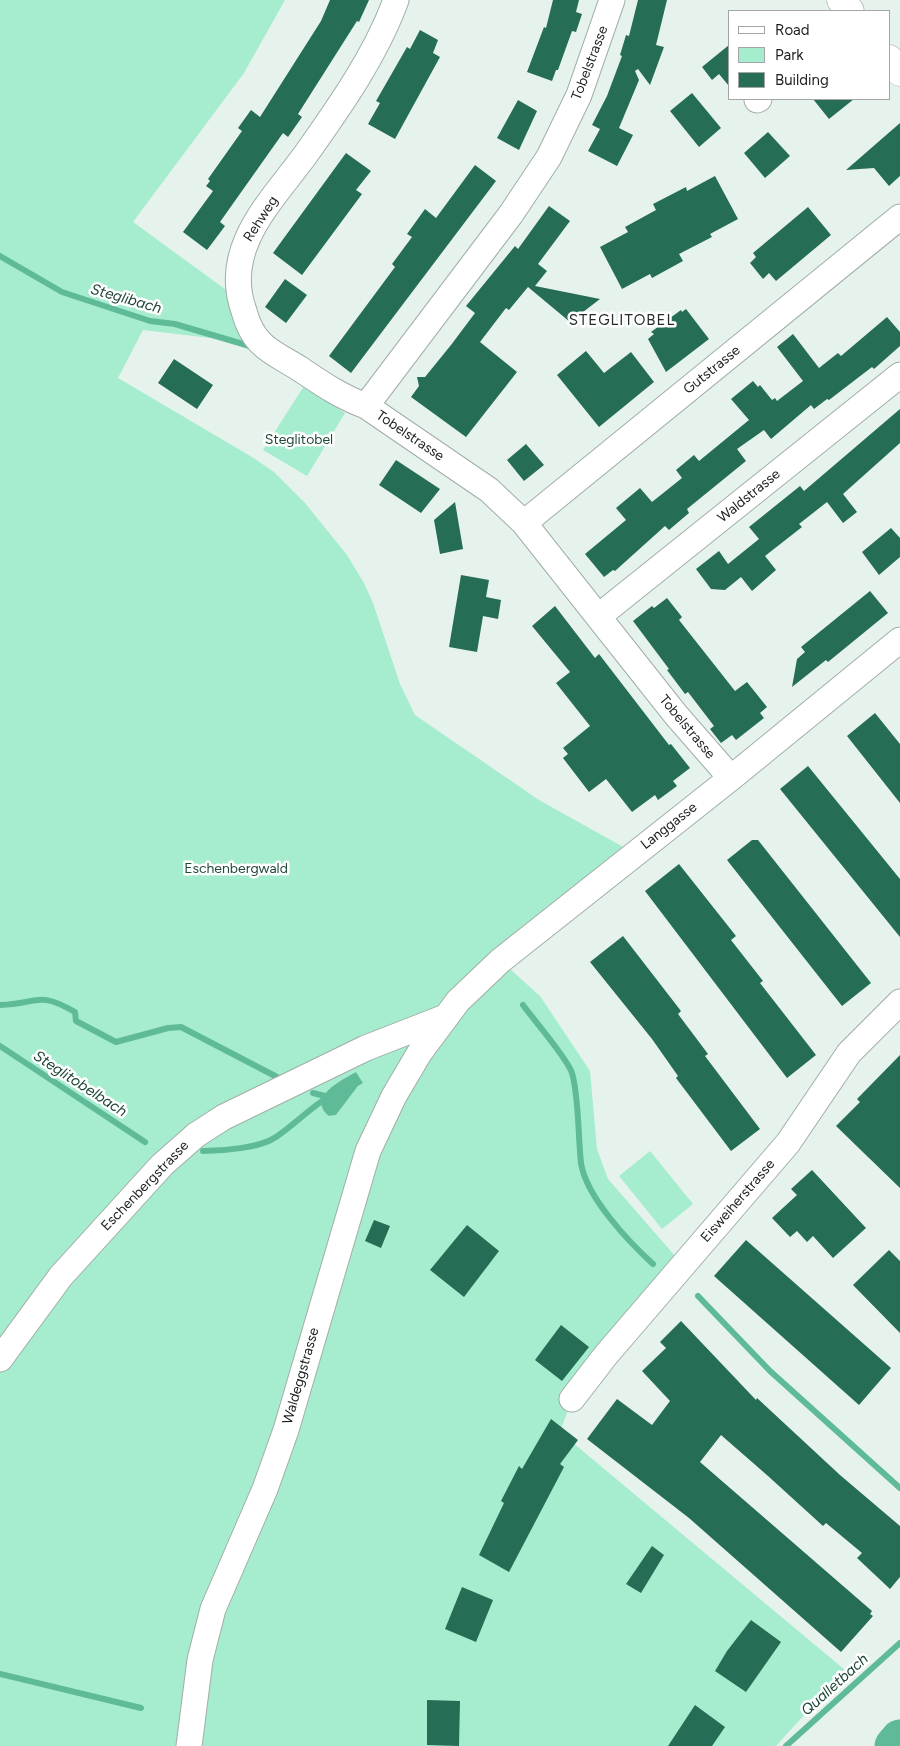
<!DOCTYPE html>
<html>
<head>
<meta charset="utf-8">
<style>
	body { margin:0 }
	#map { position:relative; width:900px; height:1746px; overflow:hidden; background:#e6f3ed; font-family:Figtree,sans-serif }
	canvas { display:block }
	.legend { position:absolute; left:728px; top:10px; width:162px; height:90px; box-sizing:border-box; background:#fff; border:1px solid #a4a6a5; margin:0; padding:6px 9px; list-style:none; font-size:15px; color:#1c201e }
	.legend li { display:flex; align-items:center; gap:10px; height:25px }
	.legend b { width:25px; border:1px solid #a4a6a5 }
</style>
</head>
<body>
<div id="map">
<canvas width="900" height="1746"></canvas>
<ul class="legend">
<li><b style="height:6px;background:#fff"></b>Road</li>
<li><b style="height:14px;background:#a6ecce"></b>Park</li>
<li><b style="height:14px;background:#256d54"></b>Building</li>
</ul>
</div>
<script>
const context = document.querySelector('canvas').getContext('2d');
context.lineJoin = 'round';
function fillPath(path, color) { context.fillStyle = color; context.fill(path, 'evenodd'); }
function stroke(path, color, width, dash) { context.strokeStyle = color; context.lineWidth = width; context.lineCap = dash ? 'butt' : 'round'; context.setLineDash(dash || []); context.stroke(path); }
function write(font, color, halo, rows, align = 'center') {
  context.font = font + ' Figtree,sans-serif'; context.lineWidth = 5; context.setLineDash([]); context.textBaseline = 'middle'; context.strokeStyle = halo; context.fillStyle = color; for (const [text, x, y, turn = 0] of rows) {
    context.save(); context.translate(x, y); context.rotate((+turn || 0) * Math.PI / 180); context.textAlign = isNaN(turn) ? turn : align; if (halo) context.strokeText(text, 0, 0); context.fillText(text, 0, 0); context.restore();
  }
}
fillPath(new Path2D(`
	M0,0H285L244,73L133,222L240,300L261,344L143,330L118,378L252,457L274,472L305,503L347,555L364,583L373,603L400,684L415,715L539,800L634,853L501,961L540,996L590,1071L597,1149L608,1179L683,1265L572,1399L560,1432L845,1670L776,1746H0ZM356,1072L363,1083L358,1086L336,1115L329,1116C307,1096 342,1081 356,1072Z
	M304,386L345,413L307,476L263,450Z
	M650,1151L693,1204L662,1229L619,1176Z`), '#a6ecce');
fillPath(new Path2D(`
	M356,1072L363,1083L358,1086L336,1115L329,1116C306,1097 342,1080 356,1072Z`), '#5fbb97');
stroke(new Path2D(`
	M0,256L62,292L150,321L175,324L253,347
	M0,1005C38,1004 37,990 75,1012L76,1021L116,1042L168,1028L181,1027L277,1077
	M523,1005C533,1019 568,1059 572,1073C579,1097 578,1137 581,1163C586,1197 629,1242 653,1264
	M0,1046L145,1142
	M313,1093L329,1097
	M203,1151C222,1151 260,1148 276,1137C294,1125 309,1109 328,1097
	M698,1296L770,1371L900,1488
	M0,1674L141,1708
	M786,1746L900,1643`), '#5fbb97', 6);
stroke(new Path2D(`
	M894,1746L900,1739`), '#5fbb97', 39);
fillPath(new Path2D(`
	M330,0H369L359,22L357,21L298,114L302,117L288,137L283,133L220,222L225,226L207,250L183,232L213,191L206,186L210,181L208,179L242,131L238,128L251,110L260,117L321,21Z
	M553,0H579L576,12L582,14L576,32L572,31L558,70H556L552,81L527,72L544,27L546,28Z
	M638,0H667L656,45L664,47L650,85L638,69L635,71L639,80L619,128L633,135L617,166L588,151L600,129L592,125L607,96L622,56L620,55L626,35L629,36Z
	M420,30L438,40L433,53L440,57L395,139L368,124L380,103L376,101L407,47L410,49Z
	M729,45V86L719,74L712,80L702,67Z
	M692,93L721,128L699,147L670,111Z
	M813,99H854L829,119Z
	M518,100L537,111L519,150L497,138Z
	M900,123V176L889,186L874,168L846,170Z
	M768,132L790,156L765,178L744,153Z
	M346,153L371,171L356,190L362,194L302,275L273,253Z
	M475,165L496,181L351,373L329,356L395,267L392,264L412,237L407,234L425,209L436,218Z
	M715,176L738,219L710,234L712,237L679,254L683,261L652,278L650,274L622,289L600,247L628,232L625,227L656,210L653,204L686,187L687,191Z
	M549,206L570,221L538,264L547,271L535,286L600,299L570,322L528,287L509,310L506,308L480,342L517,372L466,437L411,397L419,386L417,377H425L451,345L475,313L466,306L515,246L518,249Z
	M808,207L831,235L776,281L769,273L763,279L750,263L756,257L753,253Z
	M285,279L307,295L286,323L265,307Z
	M686,309L709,339L666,372L648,339L654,334L651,332L681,310L682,312Z
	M887,317L900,332V346L874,369L872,367L829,400L827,399L814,409L811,405L771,439L764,430L737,449L746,461L687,509L689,513L669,530L665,526L615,571L613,570L604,577L585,554L626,520L616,508L640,488L652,502L682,478L676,470L694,455L699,461L749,420L731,399L753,381L758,387L760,385L772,400L775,398L777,401L803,381L777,347L793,334L819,368L838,353L841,356Z
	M586,351L604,373L631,352L654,382L599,427L557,375Z
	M174,359L213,385L197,409L158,383Z
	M900,409V443L843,494L857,512L843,523L827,502L799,524L802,527L765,556L776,570L752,591L741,577L725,590L711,589L696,569L719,551L728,564L759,539L749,527L800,486L804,491Z
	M526,444L544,465L524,481L507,460Z
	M396,460L440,489L421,513L379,485Z
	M455,502L463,549L440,554L434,520Z
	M891,528L900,538V557L879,575L862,552Z
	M461,575L489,580L486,597L501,600L498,619L483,616L477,652L449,647Z
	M870,591L888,613L828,662L826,660L792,687L797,659L805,652L801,647Z
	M667,598L682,617L679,620L735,691L747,682L767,707L760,713L764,718L736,740L732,735L721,743L710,729L714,726L688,692L685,694L667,670L669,669L633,621L652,606L654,608Z
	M555,606L595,658L599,654L669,745L671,744L690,768L673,781L677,786L658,800L655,795L632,812L606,779L589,792L563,758L568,754L563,748L590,726L556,683L570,672L532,626Z
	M875,713L900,744V803L847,736Z
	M808,766L900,879V937L780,789Z
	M752,840H758L871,983L842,1006L727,860Z
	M679,864L736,936L731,940L763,981L760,983L816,1055L787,1078L645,891Z
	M623,936L681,1011L678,1014L708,1054L705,1056L760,1129L731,1151L676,1078L678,1076L652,1039L590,962Z
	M900,1055V1188L836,1126L860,1102L857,1099Z
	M812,1170L866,1228L833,1258L813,1236L807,1242L797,1231L790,1237L772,1218L797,1195L791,1189Z
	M374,1220L390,1226L381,1248L365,1241Z
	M467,1225L499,1251L464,1297L430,1270Z
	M746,1240L891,1368L859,1405L714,1276Z
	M889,1250L900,1261V1333L853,1285Z
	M681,1321L756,1400L757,1398L840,1475L900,1526V1577L890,1589L857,1558L862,1553L826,1523L823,1526L768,1476L721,1435L700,1462L872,1611L870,1614L873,1616L841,1652L689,1518L587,1439L617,1399L652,1425L670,1401L642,1371L666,1348L660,1342Z
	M561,1325L589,1347L562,1381L535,1360Z
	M551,1419L578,1440L560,1464L564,1467L509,1572L479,1555L504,1503L501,1501L519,1466L522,1469Z
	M652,1546L664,1555L641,1593L626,1584Z
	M462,1587L493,1600L476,1642L445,1629Z
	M751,1620L781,1642L746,1692L715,1671L727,1651Z
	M427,1700L460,1701L459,1746L427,1745Z
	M695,1705L725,1727L712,1746H668Z`), '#256d54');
const street = new Path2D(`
	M396,0C376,55 340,106 306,154C272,201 221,248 244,311C247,322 253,336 262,344C272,354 288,361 300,369C321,383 341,397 366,406L489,490L524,523L676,715L731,778
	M757,100L759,99
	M366,406L511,214L549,157L579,95L612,0
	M524,523L900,217
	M599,616L900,375
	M0,1359L61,1276L162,1165L196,1135L224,1117L366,1048L443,1018
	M572,1399L606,1355L788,1143L849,1053L900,1002
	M189,1746L200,1660L213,1609L265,1489L286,1430L368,1151L394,1096L420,1052L458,1001L500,961L731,778L900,640`);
const secondary = new Path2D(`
	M841,0L850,11
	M889,59L900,72`);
stroke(street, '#a1aea8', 27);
stroke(secondary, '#a1aea8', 29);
stroke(street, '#fff', 25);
stroke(secondary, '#fff', 28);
write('14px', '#1c201e', '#fff', [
	["Tobelstrasse",590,63,-69],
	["Rehweg",261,219,-57],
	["Gutstrasse",712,370,-39],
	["Tobelstrasse",410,436,34],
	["Waldstrasse",749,496,-39],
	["Tobelstrasse",687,727,50],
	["Langgasse",669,826,-38],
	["Eschenbergstrasse",145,1186,-46],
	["Eisweiherstrasse",738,1201,-49],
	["Waldeggstrasse",301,1376,-74]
]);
write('14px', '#204839', '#fff', [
	["Steglitobel",299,440],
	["Eschenbergwald",236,869]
]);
write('italic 15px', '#1d4536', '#fff', [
	["Steglibach",126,299,16],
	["Steglitobelbach",80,1084,33],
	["Qualletbach",835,1685,-42]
]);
context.letterSpacing = '1px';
write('15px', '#232d29', '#fff', [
	["STEGLITOBEL",622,321]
]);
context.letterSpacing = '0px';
</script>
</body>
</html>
